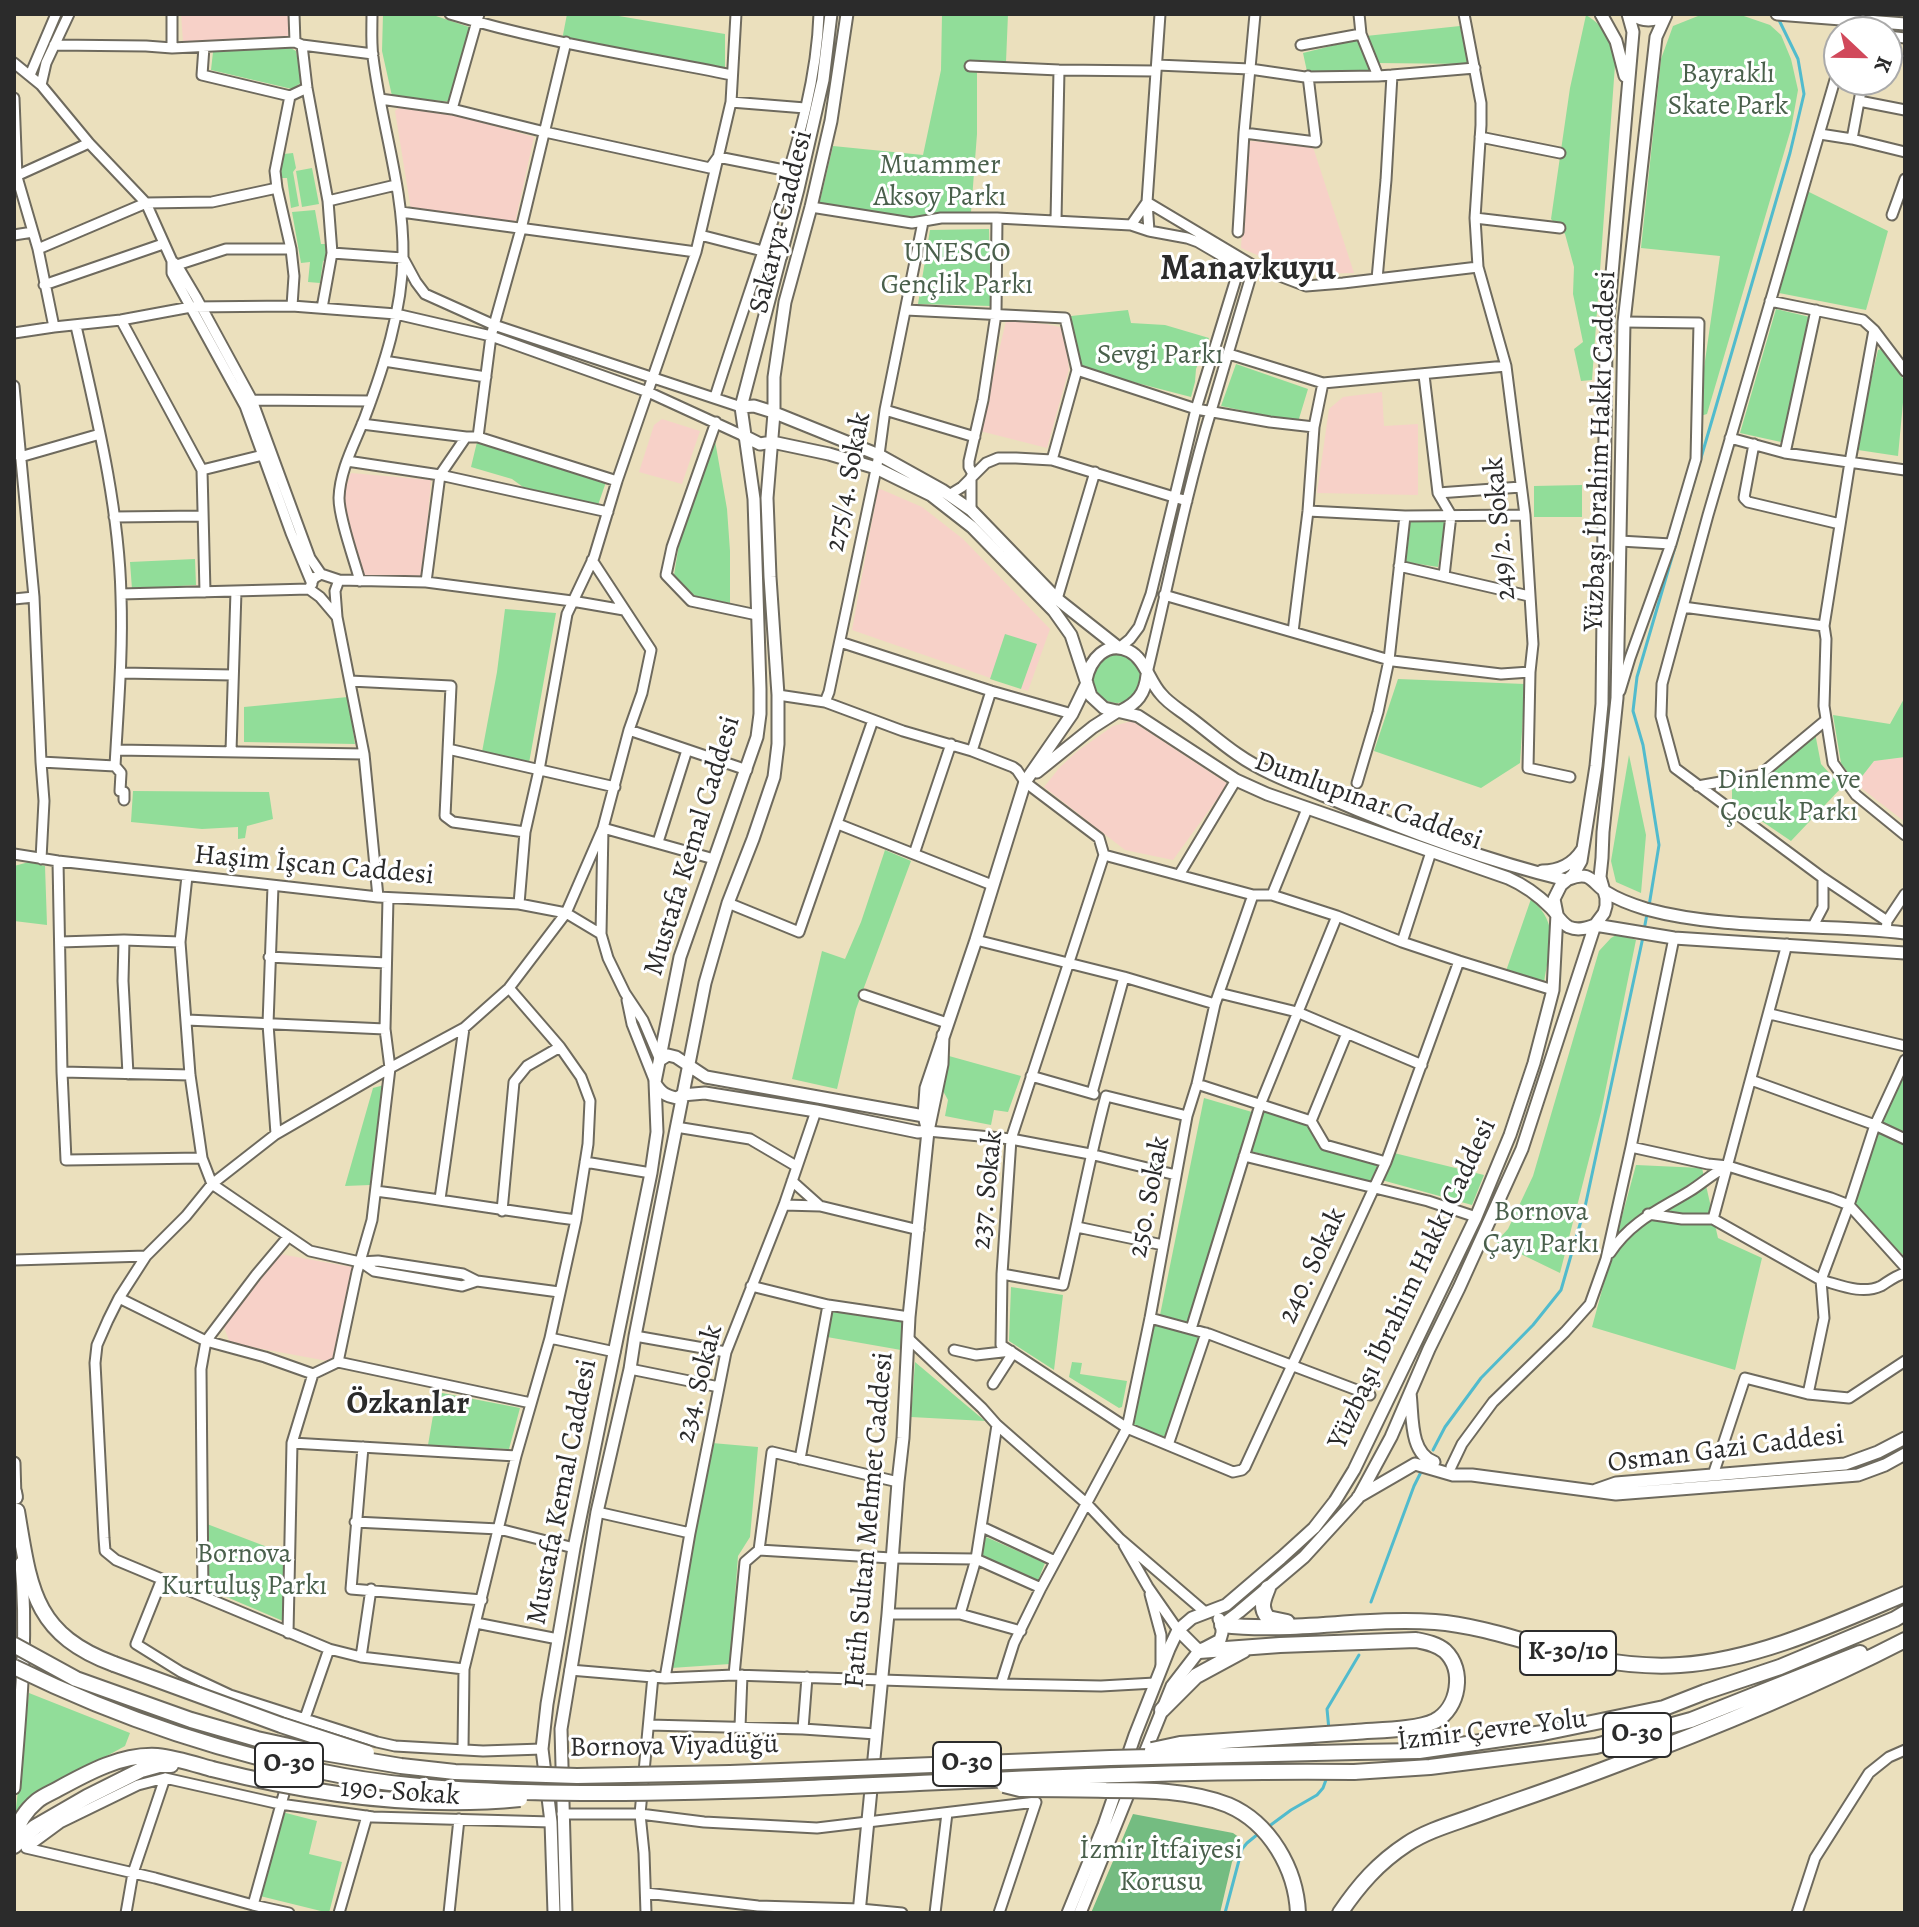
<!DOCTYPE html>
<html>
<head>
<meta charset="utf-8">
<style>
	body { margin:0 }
	#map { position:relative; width:1919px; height:1927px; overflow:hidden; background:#ebe0bd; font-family:Alegreya,serif }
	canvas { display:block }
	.frame { position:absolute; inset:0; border:16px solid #2b2b2b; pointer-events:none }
	.north { position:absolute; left:1823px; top:16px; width:80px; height:80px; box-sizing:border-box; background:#fff; border:2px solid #aaa; border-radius:50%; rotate:112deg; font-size:22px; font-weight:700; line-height:32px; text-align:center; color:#2b2b2b }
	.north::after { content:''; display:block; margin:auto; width:28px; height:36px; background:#d1495b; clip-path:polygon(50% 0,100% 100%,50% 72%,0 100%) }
</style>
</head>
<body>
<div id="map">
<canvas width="1919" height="1927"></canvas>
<div class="frame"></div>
<div class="north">K</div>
</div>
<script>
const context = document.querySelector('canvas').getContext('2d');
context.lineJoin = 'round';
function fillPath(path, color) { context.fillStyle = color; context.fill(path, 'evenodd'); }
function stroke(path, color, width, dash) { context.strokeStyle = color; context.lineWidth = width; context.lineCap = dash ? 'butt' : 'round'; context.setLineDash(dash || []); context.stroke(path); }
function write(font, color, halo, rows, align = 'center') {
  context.font = font + ' Alegreya,serif'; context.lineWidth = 6; context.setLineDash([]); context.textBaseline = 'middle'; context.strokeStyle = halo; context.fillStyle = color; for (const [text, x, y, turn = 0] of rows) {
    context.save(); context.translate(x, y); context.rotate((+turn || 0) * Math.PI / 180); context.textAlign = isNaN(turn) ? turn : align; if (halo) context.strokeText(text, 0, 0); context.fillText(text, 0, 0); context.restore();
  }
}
fillPath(new Path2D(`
	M181,14H291L292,37L183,42Z
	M398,108L455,115L534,137L515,223L411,210L395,111Z
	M1247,141L1312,144L1354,273L1301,274L1241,248Z
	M1006,321L1046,324L1064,328L1069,369L1047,448L980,431Z
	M1382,392L1384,426L1418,424V495L1317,493L1329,409L1343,397Z
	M662,419L700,431L682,484L639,472L654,425Z
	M351,473L431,480L423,578L361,577L341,500Z
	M878,488L922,507L963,539L1050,629L1028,691L852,630Z
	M1132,721L1228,784L1173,860L1125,850L1044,787L1060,767L1079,750L1113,726Z
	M1905,757V822L1856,784L1874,761Z
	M280,1254L357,1268L333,1362L230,1343L224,1327Z`), '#f7d1c8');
fillPath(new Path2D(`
	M383,14H430L472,28L452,102L392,96L382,51Z
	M567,14H607L725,34V76L562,40Z
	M942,14H1008L1006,62H977V134L971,212L903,217L819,205L833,146L923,155L941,70Z
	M1738,14L1770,25L1781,35L1791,59L1798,90L1791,129L1707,414L1697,417L1720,256L1641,248L1661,59L1673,26L1698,16Z
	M1586,15C1608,28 1610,41 1615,65L1592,380L1581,381L1574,349L1583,342L1573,294L1574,267L1565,234L1551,219L1570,88Z
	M1460,26L1468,64L1376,63L1366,36Z
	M1359,39L1372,74L1308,76L1303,53Z
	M289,47L296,51L302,82L292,89L211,70L213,52Z
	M293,153L296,168L293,172L299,206L291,208L287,178H280L284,154Z
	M312,168L319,204L302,207L296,171Z
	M1807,191L1888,231L1866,310L1779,293Z
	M315,210L321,244H331L332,258L323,261L320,283L308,282L310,262L301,263L292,212Z
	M989,229L991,306L918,304L930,230Z
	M1776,309L1810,317L1781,442L1740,433Z
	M1128,310L1131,323L1165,325L1209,338L1196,369L1195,382L1191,397L1079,368L1071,316Z
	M1881,349L1905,381L1898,456L1858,450L1861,424L1878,350Z
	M1236,364L1308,389L1298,422L1221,406Z
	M714,435L727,509L730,551V603L695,596L674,575L679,544Z
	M477,442L606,482L598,505L523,487L512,479L471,467Z
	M1582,485V517H1534V486Z
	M1446,515L1438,567L1406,562L1411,517Z
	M195,559L196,585L132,589L130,562Z
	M505,609L556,613L529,763L482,752L497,672Z
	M1005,634L1037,644L1021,689L990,679Z
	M1092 678a25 25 0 1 1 50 0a25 25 0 1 1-50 0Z
	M1398,679L1525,684L1520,763L1481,788L1374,751Z
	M348,697L355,744L244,742V707Z
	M1905,697V757L1874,761L1856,784L1841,763L1833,715L1890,724Z
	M1815,733L1821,764L1842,787L1791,841L1732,801V784L1760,779Z
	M1629,755L1646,835L1641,893L1616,882L1611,861Z
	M133,791L269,792L273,819L247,826L245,838L238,839V827L202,829L131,822Z
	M885,850L911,861L856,1009L837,1089L792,1079L822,951L845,959L861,922Z
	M29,862L45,866L47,925L14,921V866Z
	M1531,899C1561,925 1549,948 1544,983L1506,971Z
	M1618,934L1636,940L1601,1112L1560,1273L1496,1242L1508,1229L1533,1176L1599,951L1611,938Z
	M949,1056L1021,1076L1008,1112L994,1110L991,1125L945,1116L948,1100L942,1089Z
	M1905,1074V1257L1854,1205L1877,1132Z
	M384,1085L370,1185L345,1186L373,1088Z
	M1204,1098L1252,1112L1188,1323L1160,1315Z
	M1260,1105L1311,1121L1325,1145L1380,1161L1372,1182L1246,1150Z
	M1390,1152L1484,1175L1472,1205L1378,1179Z
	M1636,1165L1702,1168L1718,1238L1762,1258L1735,1370L1592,1327Z
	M1011,1287L1063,1295L1054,1370L1009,1341Z
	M832,1308L906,1320L901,1350L827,1337Z
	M1155,1323L1200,1336L1167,1438L1133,1426Z
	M915,1362L985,1421L911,1417Z
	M1072,1362L1082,1363L1080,1374L1127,1381L1122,1407L1119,1408L1069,1377Z
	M437,1392L520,1408L509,1449L428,1445Z
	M712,1443L758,1447L750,1537L738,1556L730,1664L671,1668Z
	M207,1524L283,1553V1621L208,1589Z
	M986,1537L1045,1563L1037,1583L979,1559Z
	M29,1693L130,1733L125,1746L34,1796L15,1817Z
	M282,1812L317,1821L309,1854L342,1862L329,1913L260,1896Z`), '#91dd99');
fillPath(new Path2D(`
	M1133,1814L1233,1833L1243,1840L1232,1862L1220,1913H1091Z`), '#74bc81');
stroke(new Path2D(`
	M1649,906L1659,845L1643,745L1633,711L1637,677L1790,153L1804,94L1798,59L1778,18
	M1644,930L1647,914
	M1433,1450L1445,1427L1481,1378L1533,1325L1561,1290L1585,1207L1643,937
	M1371,1602L1414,1486L1421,1472
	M1329,1730L1327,1709L1359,1655
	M1268,1827L1291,1810L1317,1795L1323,1788L1327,1777
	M1225,1913L1242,1849L1247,1843L1258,1834`), '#51bbcd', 3);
const minor = new Path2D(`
	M172,14V48L295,42
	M294,14L295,42L302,45L307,88L328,201L332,253L322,308
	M450,14C542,42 638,56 732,75
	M1359,14L1361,34L1378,76L1392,75L1386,180L1377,279
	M1887,36L1905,38
	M54,45L146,46L172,48
	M302,45L373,54
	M1301,45L1361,34
	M204,47L202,75L290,96
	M14,63L41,85L89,143L146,203L172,261L177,265L196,297L252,400L310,558L321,574
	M1157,65L1250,69L1305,77L1378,76
	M970,66L1059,70L1156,71
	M1839,66L1708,515L1662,684L1661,716L1675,768L1823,878L1887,921L1886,931
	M30,75L56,14
	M1392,75L1475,68
	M41,85L46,63L69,14
	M14,98L17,177L38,249L54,327
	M380,99L452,109L545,132L710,168L718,157L789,171
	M1859,101L1905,110
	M731,102L805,108
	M452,109L479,14
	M1244,133L1255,14
	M1820,134L1852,139L1905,152
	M1480,137L1560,153
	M1852,139L1863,80
	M14,177L89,143
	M277,188L291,249L294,276L292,306
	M328,201L396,185
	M1147,202L1256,267L1306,286L1343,283L1478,267
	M811,207L912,223L941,218H997L1131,225L1149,231L1187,238L1198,242L1239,266L1256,267
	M401,212L696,252
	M1892,215L1905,179
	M1475,218L1560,228
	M1056,220L1059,70
	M1131,225L1147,202
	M1149,231L1147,202L1160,14
	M1238,232L1244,133L1316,142L1308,76
	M14,235L33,232
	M700,235L782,256
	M38,249L146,203L212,202L277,188L275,171L290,96L307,88
	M332,253L403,258L416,282L425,294L494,325L741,407
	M172,261V273L245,406L291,533L312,584
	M177,265L226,249H291
	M44,285L163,244
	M1770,301L1863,320L1874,330L1905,371
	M906,310L1065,318L1077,370
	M121,320L202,470L205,592
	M76,326C96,414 119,505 121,596C123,653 118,710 115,766L121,773L120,791L124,792V800
	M1874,330L1850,462L1824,626L1826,639L1824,706L1833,763L1856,795L1905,835
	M14,333L54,327L121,320L191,307L292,306L396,314L491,336L648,392L744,436
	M1229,354L1323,383L1506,366
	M384,361L486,377
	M1424,375L1438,493L1451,515L1444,576
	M14,386L34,597L41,762L115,766
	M715,397C736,331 759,265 780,199C799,139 817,77 819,14
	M252,400L371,401
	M885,410L975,437
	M716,422L672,547L666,575L691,601L757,615
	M362,424L466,437
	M478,437L617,481
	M1730,438L1785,453L1905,470
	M1754,444L1745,492L1744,498L1748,502L1840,524
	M1785,453L1816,310
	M20,457L100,434
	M1052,460L1077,370L1196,409L1270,422L1314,427
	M347,461L440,475L608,512
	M202,470L263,455
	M973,474L969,467V461L983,400L996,314L997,218
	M1438,493L1521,487
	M949,495L962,487L986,463L998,458H1016L1052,460L1187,501
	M971,510V477
	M1308,511L1405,516L1525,515
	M114,517L202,516
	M1620,541L1671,544
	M592,560L651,650L642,693L629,730L603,828L601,934L608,958L625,993L643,1020L660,1060
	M1399,566L1529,596
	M339,580L335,591L337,617L364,754L378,897
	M360,581C354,559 339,518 339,498C340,469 355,443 365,417C384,366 402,311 403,256C404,189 381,123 373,57C371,43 372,28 372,14
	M426,582L440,475L466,437H478L491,336L521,229L566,42
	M309,589L320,597L337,617
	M121,594L309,589L314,578L321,574L339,580L426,582L572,601L624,610
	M1164,595L1393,661L1501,674L1530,672L1533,644L1525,515L1506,366L1478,267L1475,218L1481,125V103L1464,14
	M14,599L34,597
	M1057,599L1095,472
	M1683,607L1824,626
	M1293,632L1308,511L1314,427L1323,383
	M840,642L991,691L1072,714
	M1119,648L1130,639L1139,627L1151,594L1196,409L1242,259
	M1530,672L1528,768L1570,777
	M121,673L233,675
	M1147,673C1168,586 1185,497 1211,411C1224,366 1238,321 1251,276L1256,267
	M350,681L451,686L445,816L453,822L525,832
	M1620,691L1630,658L1671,544L1696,459L1699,323L1624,322
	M778,695L825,702L829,692L879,455L885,410L923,222
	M825,702L903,731L972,751L1013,767L1017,770L1025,782L1099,838L1104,855L1253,895H1272L1307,809
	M629,730L747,770
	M448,749L615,787
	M116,750L364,754
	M231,751L236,591
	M972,751L991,691
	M41,762L44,801L41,859
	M1357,783L1378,712L1389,660L1405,516
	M1698,786L1760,775L1826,720
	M838,824L992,885
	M658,842L687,750
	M14,854L58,861L378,897L519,904L566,913L601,934
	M914,854L951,744
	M1104,855L1011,1139L1002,1274L1001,1345L1127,1428L1233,1472L1242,1470L1245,1467L1386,1162L1459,961
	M58,861L62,1072L190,1075
	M1179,875L1236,780
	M187,876L180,942L190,1075L202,1158L212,1184
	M273,886L268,1024L276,1134
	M1272,895L1337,916L1402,942L1459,961L1553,990
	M728,903L799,932L873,720
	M519,904L525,832L539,770L567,614L594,557L617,481L696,252L731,102L736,14
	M1887,921L1905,894
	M1813,926L1823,907V878
	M124,940L123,981L128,1074
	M976,940L1124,977L1215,1004
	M60,942L124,940L180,942
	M1402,942L1431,852
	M1787,944L1713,1219L1821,1280L1824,1318L1808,1394
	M269,957L386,963
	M509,988L560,1047L581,1077L590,1101L588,1144L576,1220L550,1338
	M1219,993L1297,1012L1422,1065
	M864,995L947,1023
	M627,1000L632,1024L655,1082
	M1770,1014L1905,1046
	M187,1020L385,1029
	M1905,1060L1875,1125L1849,1205L1821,1280C1840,1285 1862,1295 1881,1286C1889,1281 1895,1276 1905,1273
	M62,1072L66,1160L202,1158
	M1031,1076L1094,1094
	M1751,1080L1875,1125L1905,1139
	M1197,1084L1311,1121L1325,1145L1386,1162
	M1092,1093L1124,977
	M1311,1121L1347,1033
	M676,1127L750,1139L796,1166
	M928,1131L1011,1139L1090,1154L1176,1175
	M1631,1147L1708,1164L1728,1166L1831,1198L1849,1205L1905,1267
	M1244,1156L1428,1201L1476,1217
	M585,1162L651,1173
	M792,1181L820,1206L919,1230
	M212,1184L310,1251L360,1262L378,1261L463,1274L477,1281L559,1292
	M376,1191C443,1200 509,1211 576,1220
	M440,1199L464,1028
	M784,1205L820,1206
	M502,1211L514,1082L527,1066L560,1047
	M1648,1214L1682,1219H1713
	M1077,1227L1163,1245
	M1610,1253C1631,1221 1659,1210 1690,1191C1703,1183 1714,1172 1728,1166
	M14,1260L146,1256
	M361,1262L374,1271L462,1286L477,1281
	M1002,1274L1063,1285C1078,1222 1089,1159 1106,1096L1187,1116
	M751,1286L828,1305L909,1317
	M119,1298L206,1341L265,1357L313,1374
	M1150,1318L1209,1334L1370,1395
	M1191,1329L1260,1105L1337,916
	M635,1336L726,1352
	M908,1338L982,1408L997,1425L1087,1504L1120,1539L1205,1612
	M954,1350L976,1355L1011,1351
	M338,1362L357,1272L372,1220L390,1068L385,1029L388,898
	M630,1369L719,1387
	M313,1374L338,1362L531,1403
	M993,1384L1013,1353
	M997,1425L976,1559L960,1614L1021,1631
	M292,1443L516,1456
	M1168,1445L1206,1333
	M363,1447L351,1589L482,1600
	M800,1459L828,1305
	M1451,1467L1462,1444L1493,1402L1565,1332L1590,1304L1606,1259L1631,1147L1674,938
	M1713,1475L1745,1378L1808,1394L1849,1398L1905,1361
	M597,1512L690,1533
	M355,1522L499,1529L574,1548
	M982,1527L1055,1561
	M1124,1545L1148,1587L1178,1630
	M759,1550L891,1558L976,1559L1041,1588
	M162,1579L136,1644L181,1672L230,1695L377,1742L395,1746L483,1751L542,1749
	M1150,1594L1161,1635V1666
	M203,1596L201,1369L206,1341L256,1275L288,1237
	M888,1614H960
	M476,1623L558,1639
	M288,1633L292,1443L313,1374
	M361,1657L371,1589
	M464,1669L361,1657L329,1649L116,1560L105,1551L104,1538L95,1363L97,1345L108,1320L119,1298L146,1256L186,1216L212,1184L276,1134L390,1068L464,1028L509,988L566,913L603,828L714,859
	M570,1670L665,1678L734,1675L1001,1684L1101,1686L1155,1683
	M734,1675L745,1562L759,1550L772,1452L898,1482
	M665,1678L690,1533L726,1352L784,1205L816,1111
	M1001,1684L1014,1643L1041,1588L1127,1428L1150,1318L1187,1116L1197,1084L1215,1004L1253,895
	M649,1725L803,1729L876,1734
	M740,1727L742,1675
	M803,1729L807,1677
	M463,1749L464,1669L516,1456L550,1338L615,1352
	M562,1814H640L704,1822L817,1828L1036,1802L999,1913
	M26,1848L60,1823L138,1785L165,1778L280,1804L373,1817L551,1822
	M26,1848L155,1878L253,1905L289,1913
	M646,1893L758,1906L860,1909L902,1913
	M253,1905L305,1718L329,1649
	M126,1913L133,1873L165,1778
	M339,1913L367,1816
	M449,1913L459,1819
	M646,1913L644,1853L640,1814L653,1676
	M935,1913L947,1813
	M1797,1913L1815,1858L1869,1773L1889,1757L1905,1750`);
const major = new Path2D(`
	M1601,14L1616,41L1625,76
	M1631,14C1643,22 1654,22 1666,14
	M1777,14L1905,24
	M741,407L754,406L770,411L879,455L942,490L971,510L1057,599L1119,648
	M744,436L760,444L772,442L829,454L876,468L931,495L972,527L1054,611L1071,635L1091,696L1104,708L1138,716L1236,780L1267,794L1508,878C1524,885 1538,895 1551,908C1557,914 1561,923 1569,927C1578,931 1587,928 1595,925L1674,938L1905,953
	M1086,680C1090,660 1106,640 1129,651C1145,659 1149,681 1161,694C1168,703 1180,710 1189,717C1205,729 1221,743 1237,754C1264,773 1296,784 1325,796C1403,830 1484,860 1566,880
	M1121,711C1137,703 1145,694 1147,675
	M1037,772L1093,727L1118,711
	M1542,871C1558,871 1573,864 1582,850
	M1569,879C1591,870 1592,883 1606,892C1617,899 1633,905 1646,909C1727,931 1821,923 1905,933
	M660,1060L668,1055L676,1057L706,1077L924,1116
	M655,1083C661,1093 666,1096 677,1098L682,1095L705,1093L816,1111L918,1132L928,1131
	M928,1131L924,1116L926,1088L976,940L1025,782L1072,714L1087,683
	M1410,1393C1413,1415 1409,1453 1434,1462
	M14,1463L15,1498
	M1596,1490L1616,1483L1845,1464L1878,1452L1905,1438
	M1358,1497L1415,1464L1453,1475H1472L1616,1494L1858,1475L1885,1465L1905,1454
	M1222,1625L1239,1612L1304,1557L1358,1498L1391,1437L1429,1349L1459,1288L1522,1149L1595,925L1604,913L1606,906V898L1600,877L1602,858L1603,832L1617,698L1624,322L1656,37L1666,15
	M1178,1630L1199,1651
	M14,1788C20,1713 28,1638 21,1563
	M554,1913L551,1822L542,1749L547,1704L574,1548L651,1173L657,1132L655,1082L680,957L757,737L760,714V689L754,499L741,407L798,189L823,80L831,14
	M566,1913L561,1729L597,1512L630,1369L635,1336L705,983L728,903L753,839L774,777L778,744V695L770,577L767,498L774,413V377L785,302L811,207L831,121L847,14
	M859,1913L888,1614L898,1482L903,1438L909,1317L928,1131L942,1064L943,1035
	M1068,1913L1104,1825L1135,1735L1169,1649L1178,1630L1192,1618L1226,1605L1281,1558L1314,1528L1335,1501L1354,1470L1476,1217L1510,1135L1534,1063L1553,990L1557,914L1554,899L1561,885L1573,875L1581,861L1596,766L1602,704L1606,343L1633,32L1628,14
	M1080,1913L1172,1686L1199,1651L1220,1640L1222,1633V1625L1219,1619`);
const highway = new Path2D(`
	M14,1492L15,1497
	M17,1511C30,1588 33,1634 114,1664
	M1268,1588C1264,1599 1259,1607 1268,1618L1287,1622
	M1222,1625C1293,1633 1364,1617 1435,1622C1488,1626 1542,1649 1595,1659C1622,1664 1652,1667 1680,1665C1757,1660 1834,1624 1905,1594
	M1199,1651L1280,1645L1416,1640C1426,1642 1437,1644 1445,1651C1465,1670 1459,1708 1435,1721C1417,1730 1376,1730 1355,1732
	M1162,1710L1196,1676L1244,1650
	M1356,1752L1419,1751L1543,1733L1664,1708L1705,1692L1780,1667L1895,1619L1905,1613
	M1354,1772L1430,1767L1596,1746L1691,1720L1860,1653
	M14,1837C18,1822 25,1811 37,1801C43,1796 51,1793 58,1789C89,1772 122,1754 157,1756C176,1758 194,1764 212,1769
	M14,1846L35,1827L87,1797L141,1770L159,1765H171
	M1340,1913C1359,1885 1378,1863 1407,1844C1428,1830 1455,1823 1479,1814C1521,1799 1563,1785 1605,1769C1707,1731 1808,1690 1905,1640`);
stroke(minor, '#6e6a5e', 13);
stroke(major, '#6e6a5e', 15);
stroke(highway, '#6e6a5e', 18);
stroke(minor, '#fff', 9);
stroke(major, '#fff', 11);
stroke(highway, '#fff', 14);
const highwayBridge = new Path2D(`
	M14,1645L76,1679L191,1720L257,1739L312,1751L401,1766L455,1772L577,1776L730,1773L1110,1758L1356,1752
	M114,1664L281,1725L367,1753
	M14,1667C120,1719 227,1755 344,1776C404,1787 466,1790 527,1792C621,1795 714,1792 808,1788C990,1780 1172,1770 1354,1772
	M1152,1750L1180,1744L1355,1732
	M212,1769C310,1794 419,1809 520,1799
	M1004,1785L1020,1789C1048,1789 1077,1789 1106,1790C1146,1790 1190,1790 1228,1805C1270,1823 1296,1869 1298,1913`);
stroke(highwayBridge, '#6e6a5e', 18, []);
stroke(highwayBridge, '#fff', 14);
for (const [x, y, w] of [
	[1568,1653,96],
	[1637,1735,68],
	[967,1764,68],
	[289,1765,68]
]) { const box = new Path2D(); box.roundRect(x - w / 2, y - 22, w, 44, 6); context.fillStyle = '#fff'; context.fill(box); stroke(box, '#2b2b2b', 2); }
write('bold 26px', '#2b2b2b', null, [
	["K-30/10",1568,1653],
	["O-30",1637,1735],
	["O-30",967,1764],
	["O-30",289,1765]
]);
write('28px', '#4a604c', '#fff', [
	["Bayraklı",1728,75],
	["Skate Park",1728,107],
	["Muammer",940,166],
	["Aksoy Parkı",940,198],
	["UNESCO",957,254],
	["Gençlik Parkı",957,286],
	["Sevgi Parkı",1160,356],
	["Dinlenme ve",1789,781],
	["Çocuk Parkı",1789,813],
	["Bornova",1541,1213],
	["Çayı Parkı",1541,1245],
	["Bornova",244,1555],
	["Kurtuluş Parkı",244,1587],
	["İzmir İtfaiyesi",1161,1851],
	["Korusu",1161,1883]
]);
write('28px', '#2b2b2b', '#fff', [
	["Sakarya Caddesi",782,222,-76],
	["Yüzbaşı İbrahim Hakkı Caddesi",1601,451,-88],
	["275/4. Sokak",849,482,-79],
	["249/2. Sokak",1501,529,-95],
	["Dumlupınar Caddesi",1368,802,20],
	["Mustafa Kemal Caddesi",693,846,-73],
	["Haşim İşcan Caddesi",314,866,5],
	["237. Sokak",988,1190,-84],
	["250. Sokak",1150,1197,-79],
	["240. Sokak",1313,1266,-65],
	["Yüzbaşı İbrahim Hakkı Caddesi",1413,1284,-65],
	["234. Sokak",700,1384,-76],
	["Osman Gazi Caddesi",1726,1450,-7],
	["Mustafa Kemal Caddesi",563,1492,-79],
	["Fatih Sultan Mehmet Caddesi",870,1520,-85],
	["İzmir Çevre Yolu",1492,1731,-7],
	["Bornova Viyadüğü",674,1747,-1],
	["190. Sokak",400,1793,4]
]);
write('bold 32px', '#2b2b2b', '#fff', [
	["Özkanlar",408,1405]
]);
write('bold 36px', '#2b2b2b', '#fff', [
	["Manavkuyu",1248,270]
]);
</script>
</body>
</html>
